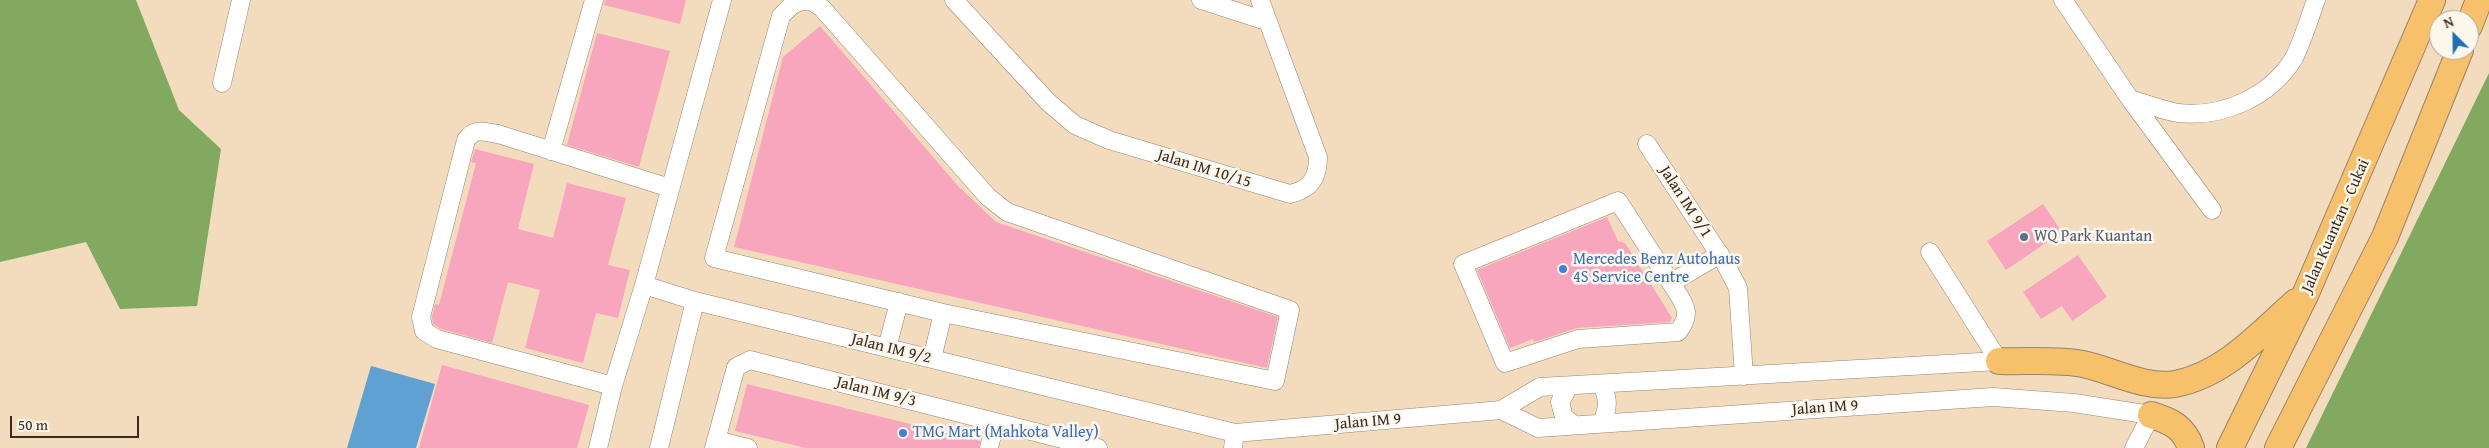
<!DOCTYPE html>
<html>
<head>
<meta charset="utf-8">
<style>
	body { margin:0 }
	#map { position:relative; width:2489px; height:448px; overflow:hidden; background:#f3dcbe; font-family:"Gentium Book Plus",serif }
	canvas { display:block }
	.north { position:absolute; left:2429px; top:10px; width:50px; height:50px; box-sizing:border-box; background:#fbf7ec; border:1px solid #aea59a; border-radius:50%; rotate:337deg; font-size:14px; font-weight:700; line-height:20px; text-align:center; color:#3b2a1e }
	.north::after { content:''; display:block; margin:auto; width:18px; height:22px; background:#1f6fb2; clip-path:polygon(50% 0,100% 100%,50% 72%,0 100%) }
	.scale { position:absolute; left:10px; top:416px; width:129px; height:22px; box-sizing:border-box; border:2px solid #3b2a1e; border-top:0; padding-left:6px; font-size:15px; line-height:18px; white-space:nowrap; color:#3b2a1e; -webkit-text-stroke:4px #fbf7ec; paint-order:stroke }
</style>
</head>
<body>
<div id="map">
<canvas width="2489" height="448"></canvas>
<div class="north">N</div>
<div class="scale">50 m</div>
</div>
<script>
const context = document.querySelector('canvas').getContext('2d');
context.lineJoin = 'round';
function fillPath(path, color) { context.fillStyle = color; context.fill(path, 'evenodd'); }
function stroke(path, color, width, dash) { context.strokeStyle = color; context.lineWidth = width; context.lineCap = dash ? 'butt' : 'round'; context.setLineDash(dash || []); context.stroke(path); }
function write(font, color, halo, rows, align = 'center') {
  context.font = font + ' "Gentium Book Plus",serif'; context.lineWidth = 5; context.setLineDash([]); context.textBaseline = 'middle'; context.strokeStyle = halo; context.fillStyle = color; for (const [text, x, y, turn = 0] of rows) {
    context.save(); context.translate(x, y); context.rotate((+turn || 0) * Math.PI / 180); context.textAlign = isNaN(turn) ? turn : align; if (halo) context.strokeText(text, 0, 0); context.fillText(text, 0, 0); context.restore();
  }
}
fillPath(new Path2D(`
	M0,0H136L179,110L221,149L197,306L120,309L86,242L0,262Z
	M2489,73V448H2306Z`), '#81aa60');
fillPath(new Path2D(`
	M371,366L435,384L416,448H347Z`), '#5ea1d2');
fillPath(new Path2D(`
	M605,0H686L680,24L604,5Z
	M820,26L959,187L996,222L1278,317L1267,368L734,247L783,57Z
	M597,33L670,51L639,167L567,145Z
	M475,149L534,164L518,229L553,238L567,183L626,198L608,265L630,270L618,318L596,313L583,363L525,348L540,290L508,282L492,343L441,329L433,324L432,317L435,304L439,305L476,163L471,162Z
	M2043,204L2062,232L2006,270L1987,241Z
	M1607,217L1618,241L1625,243L1672,318L1670,322L1577,328L1534,342L1533,339L1510,348L1477,270Z
	M2078,255L2107,297L2072,321L2062,306L2041,319L2023,292Z
	M442,365L589,405L577,448H419Z
	M747,384L980,441L979,448H806L735,431Z`), '#f8a5be');
const minor = new Path2D(`
	M954,0L1048,102L1075,125L1109,140L1290,194C1311,189 1318,178 1318,157L1260,0
	M1201,0L1266,21
	M2063,0L2130,99L2212,210
	M802,1H811L822,8L988,197L1007,212L1290,310L1275,381L943,313L714,258L781,16L792,5Z
	M222,83L241,0
	M2130,99C2146,104 2162,110 2178,113C2223,118 2270,97 2294,58C2303,40 2309,19 2316,0
	M1647,144L1725,263L1738,288L1744,376
	M551,151L594,0
	M1671,283L1618,201L1463,264L1505,363L1578,339L1678,332C1694,312 1683,302 1671,283L1720,254
	M644,285L695,301L1235,433L1501,410L1540,387L1999,361L1930,252
	M887,348L899,302
	M932,359L943,313
	M1602,384C1608,399 1609,407 1602,422
	M613,386L437,339L424,331L421,317L466,140C475,127 485,132 498,134L670,188
	M1569,386L1560,402L1564,417L1574,425
	M1501,410L1538,428L1993,397L2074,403L2151,415L2134,448
	M716,440L748,448
	M598,448L613,386L644,285L722,0
	M659,448L695,301
	M714,448L736,367L750,360L1098,448
	M989,448L995,422
	M1233,448L1235,433`);
const highway = new Path2D(`
	M2469,26L2479,0
	M1999,361C2026,362 2056,359 2083,364C2112,370 2144,389 2175,384C2224,375 2260,334 2296,302
	M2151,415C2171,421 2184,427 2191,448
	M2230,448L2306,293L2432,0
	M2278,448L2385,237L2460,50`);
stroke(minor, '#97836e', 19);
stroke(highway, '#97836e', 28);
stroke(minor, '#fff', 18);
stroke(highway, '#f7c06b', 26);
for (const [x, y, r, color] of [
	[2024,237,5,"#5c6f8a"],
	[1563,269,5,"#3f7fe0"],
	[903,433,5,"#3f7fe0"]
]) { const dot = new Path2D(); dot.arc(x, y, r, 0, 2 * Math.PI); context.fillStyle = color; context.fill(dot); stroke(dot, '#fbf7ec', 2); }
write('16px', '#3b2a1e', '#fbf7ec', [
	["Jalan IM 10/15",1204,169,17],
	["Jalan IM 9/1",1685,202,57],
	["Jalan Kuantan - Cukai",2336,226,-66],
	["Jalan IM 9/2",891,349,14],
	["Jalan IM 9/3",876,392,14],
	["Jalan IM 9",1825,408,-4],
	["Jalan IM 9",1368,422,-5]
]);
write('16px', '#4e5e75', '#fbf7ec', [
	["WQ Park Kuantan",2034,237]
], 'left');
write('16px', '#366cbe', '#fbf7ec', [
	["Mercedes Benz Autohaus",1573,260],
	["4S Service Centre",1573,278],
	["TMG Mart (Mahkota Valley)",913,433]
], 'left');
</script>
</body>
</html>
